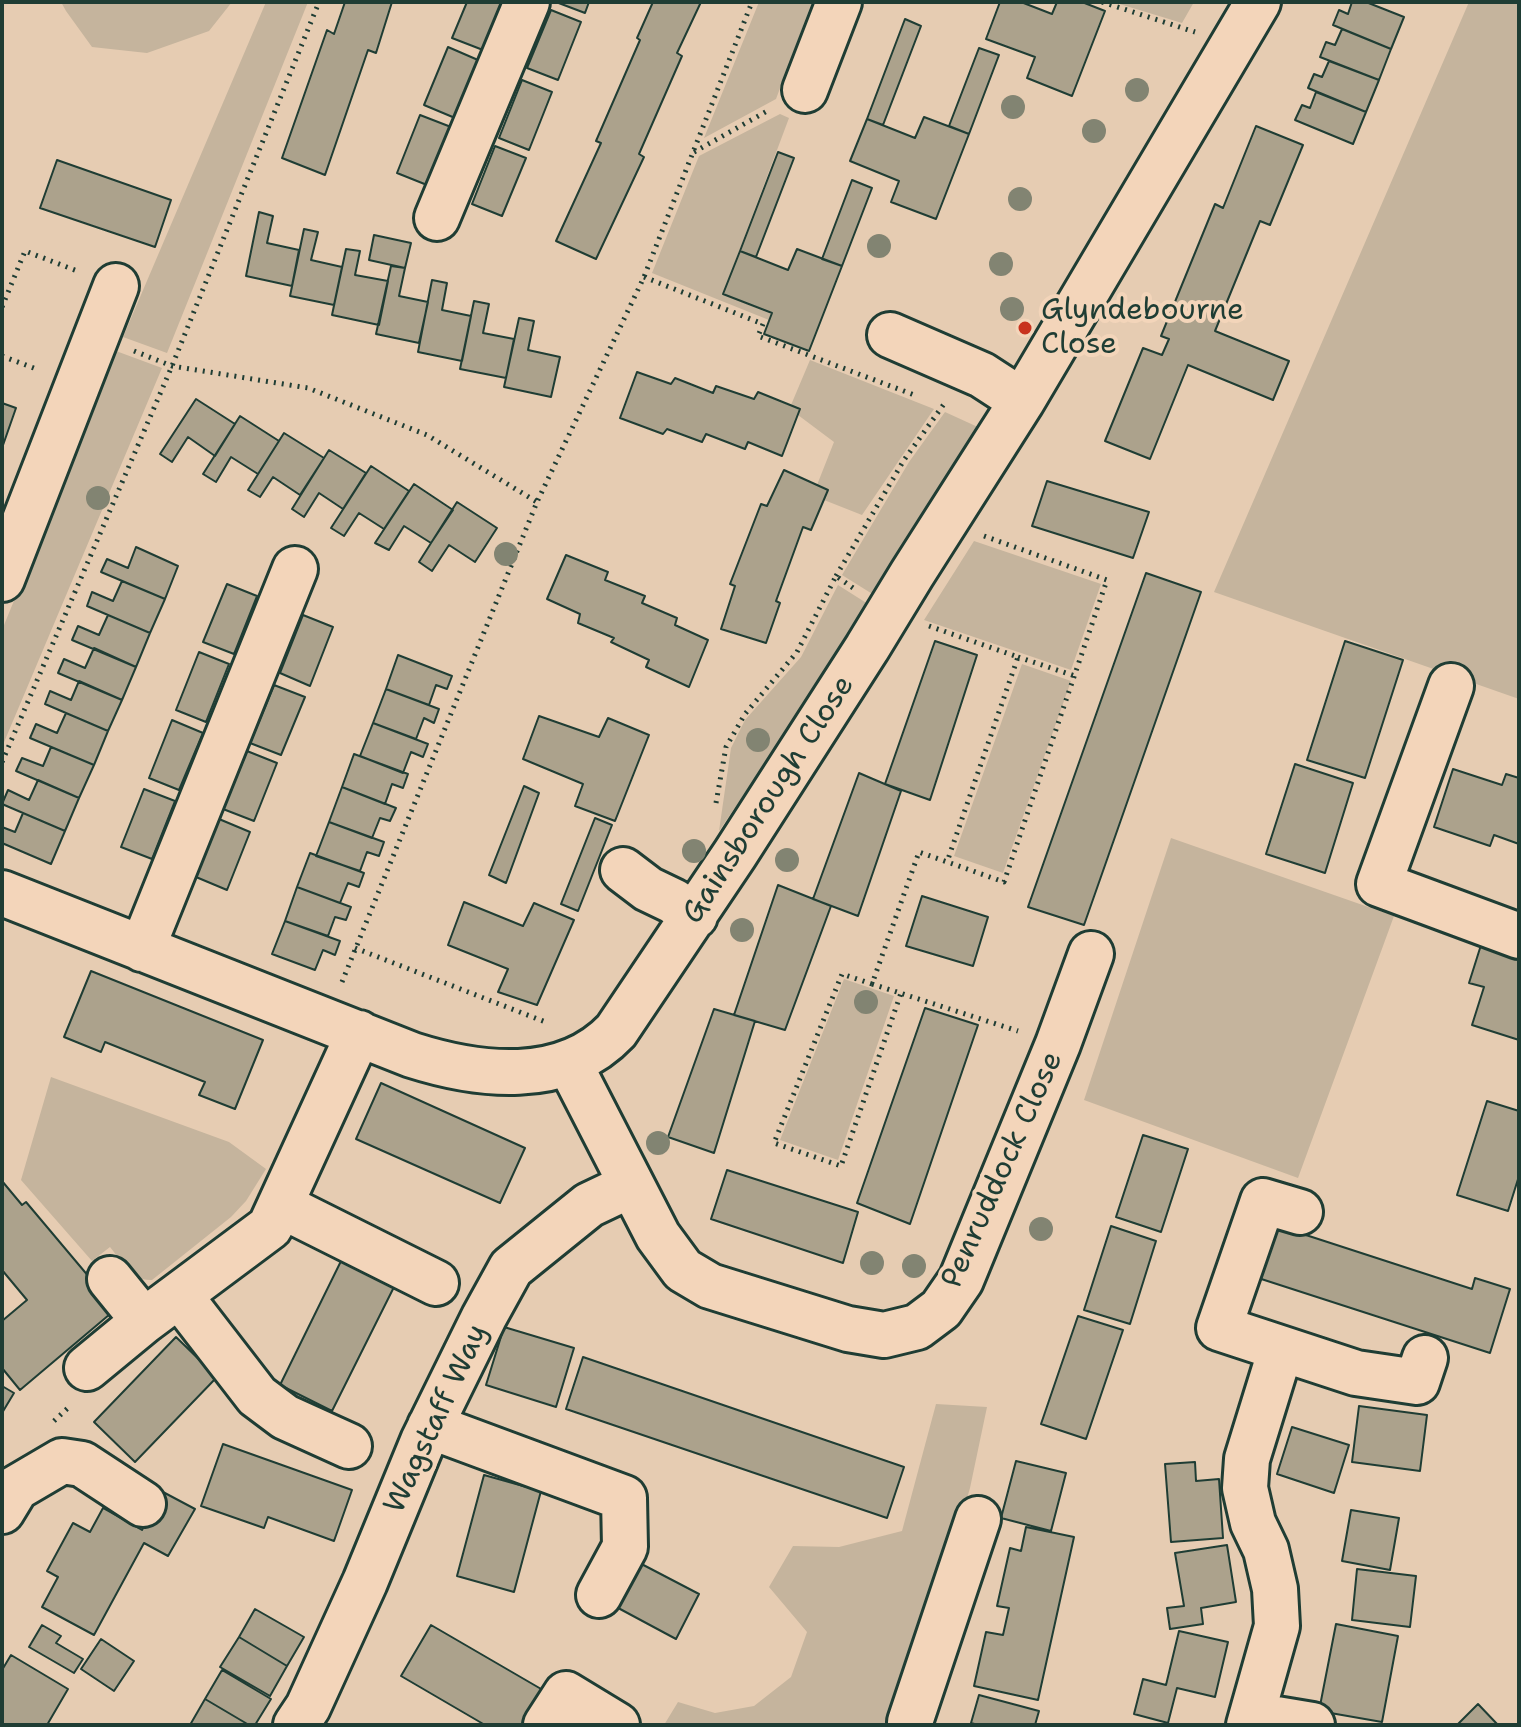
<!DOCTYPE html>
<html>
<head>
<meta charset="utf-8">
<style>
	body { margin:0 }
	#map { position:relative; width:1521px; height:1727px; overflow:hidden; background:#e6ccb2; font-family:"Shantell Sans",sans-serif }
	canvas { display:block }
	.frame { position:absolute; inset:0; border:4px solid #1f3d34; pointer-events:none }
</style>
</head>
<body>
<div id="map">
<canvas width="1521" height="1727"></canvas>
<div class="frame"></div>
</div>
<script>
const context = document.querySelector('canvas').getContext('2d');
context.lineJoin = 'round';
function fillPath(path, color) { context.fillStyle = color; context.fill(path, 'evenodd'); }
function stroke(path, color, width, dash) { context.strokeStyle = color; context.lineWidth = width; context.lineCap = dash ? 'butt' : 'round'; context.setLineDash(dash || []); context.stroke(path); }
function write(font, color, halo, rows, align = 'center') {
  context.font = font + ' "Shantell Sans",sans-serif'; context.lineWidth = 8; context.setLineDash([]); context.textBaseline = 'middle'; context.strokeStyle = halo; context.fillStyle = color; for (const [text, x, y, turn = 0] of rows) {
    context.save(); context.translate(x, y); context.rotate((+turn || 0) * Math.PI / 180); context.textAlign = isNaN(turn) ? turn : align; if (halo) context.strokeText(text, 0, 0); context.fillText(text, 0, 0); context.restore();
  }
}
fillPath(new Path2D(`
	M61,2H232L209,31L147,53L92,47L66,11Z
	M266,2H308L167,353L123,337Z
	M759,2H812L776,99L704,138Z
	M1113,2H1194L1182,23Z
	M1469,2H1519V699L1214,592Z
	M780,114L789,118L723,294L771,314L769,320L652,273L699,156Z
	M116,351L162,368L2,747V630Z
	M810,360L934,409L862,515L824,500L817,485L834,442L798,415L800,409L791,405Z
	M945,412L980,428L874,595L842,575L909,462Z
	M974,541L1101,584L1071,670L924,620Z
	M838,585L868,604L841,651L719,831L731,748L745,720L801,657Z
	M1022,664L1071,681L1003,873L954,856Z
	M1171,838L1394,916L1298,1178L1084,1100Z
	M844,979L894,996L838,1160L780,1140Z
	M51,1077L229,1142L266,1169L246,1201L231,1217L152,1280C131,1281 122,1262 110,1247L92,1261L21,1180Z
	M936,1404L987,1407L970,1488L945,1575L892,1725H664L678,1702L715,1713L754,1706L791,1677L807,1632L769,1587L793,1546L839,1547L902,1531Z`), '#c5b49d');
const building = new Path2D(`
	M345,2H392L376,53L368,50L325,175L282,158L327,30L334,34Z
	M467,2H502L483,50L452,38Z
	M556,2H589L585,13Z
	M653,2H701L677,53L682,56L639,154L644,157L596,259L556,241L601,143L596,141L640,40L637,38Z
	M1000,2H1021L1052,14L1057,2H1082L1105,11L1072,96L1027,78L1035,57L986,39Z
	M1352,2H1366L1404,17L1391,49L1333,25L1339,10L1348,14Z
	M551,10L581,22L558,80L527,68Z
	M905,19L921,26L883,125L867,119Z
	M1342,29L1391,49L1379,80L1320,57L1326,42L1335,45Z
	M448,47L478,60L455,118L424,105Z
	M979,48L999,55L969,134L949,126Z
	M1329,61L1379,80L1366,112L1308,88L1314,74L1322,77Z
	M522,80L552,92L529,150L499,138Z
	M1316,92L1366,112L1353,144L1295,120L1302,105L1310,108Z
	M420,115L451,127L427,185L397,173Z
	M924,117L969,134L936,219L891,202L899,181L850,161L867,119L915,138Z
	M1256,126L1303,145L1270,225L1260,221L1215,331L1289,361L1273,400L1188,365L1150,459L1105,441L1143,348L1162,355L1169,339L1161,336L1215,204L1223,208Z
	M495,146L526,158L502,216L472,204Z
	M778,152L794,158L756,257L740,251Z
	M57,160L171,200L155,247L40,208Z
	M852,180L872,188L842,266L822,259Z
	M259,212L273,216L267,243L299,250L292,286L246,276Z
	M304,229L318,232L311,260L342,267L334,305L290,296Z
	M374,235L411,243L405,268L369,260Z
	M346,249L360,251L355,275L388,281L379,325L332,315Z
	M797,249L842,266L809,351L764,334L772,313L723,294L740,251L788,270Z
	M391,266L405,268L399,296L428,302L419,343L376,334Z
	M432,280L447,283L442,310L471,316L462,361L418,352Z
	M474,301L489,304L483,333L514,339L506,378L460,369Z
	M519,318L534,321L528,350L560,357L551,397L504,387Z
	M637,372L671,384L675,378L713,393L716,386L754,399L758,392L800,409L782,456L748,442L745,449L706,434L702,442L667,429L663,434L620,418Z
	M196,399L235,424L215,456L188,437L172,462L160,454Z
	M2,403L16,408L2,448Z
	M240,416L279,441L258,474L231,457L216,482L203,474Z
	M284,433L324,458L300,495L273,477L260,497L248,490Z
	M329,450L366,473L343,509L319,493L304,517L292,509Z
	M371,466L409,491L384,529L359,513L344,536L331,528Z
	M784,470L828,490L811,530L803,527L776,601L780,603L766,643L721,629L735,586L730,584L761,504L767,506Z
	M1047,481L1149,512L1133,558L1032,526Z
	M414,484L453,510L431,543L404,526L389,550L375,543Z
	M457,502L497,528L475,562L449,545L432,571L419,562Z
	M136,547L178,566L165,599L101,572L107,559L128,568Z
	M566,555L608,572L605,580L645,596L642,603L677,618L675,625L708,640L689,687L646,667L649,660L611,642L614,638L578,623L580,614L547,599Z
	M1146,573L1201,592L1084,925L1028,907Z
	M122,581L165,599L150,633L87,606L92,592L113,601Z
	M227,584L257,596L234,654L203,642Z
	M108,615L150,633L136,667L72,640L78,626L99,635Z
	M303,615L333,627L310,686L280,673Z
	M935,641L977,655L930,800L885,784Z
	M1345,641L1403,660L1365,778L1307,760Z
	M94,648L136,667L122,700L58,673L64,659L85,668Z
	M199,652L229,664L206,722L176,710Z
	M398,655L452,676L447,689L436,685L429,705L386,689Z
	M79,681L122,700L108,731L45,704L50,691L71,700Z
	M274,685L305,697L281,755L250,743Z
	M386,689L439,709L434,723L424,718L416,739L373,723Z
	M66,713L108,731L94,765L30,738L36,724L57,733Z
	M539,716L599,737L608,718L649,735L615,821L575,806L583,784L523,759Z
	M172,720L203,733L179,790L149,778Z
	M373,723L428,744L423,757L411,752L403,773L360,756Z
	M51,747L94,765L79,798L16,771L22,758L43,766Z
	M247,751L277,763L254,821L223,809Z
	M354,754L408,774L403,788L392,784L385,804L342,787Z
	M1295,764L1353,783L1325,873L1266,854Z
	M1453,769L1502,785L1506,774L1519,778V844L1494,835L1490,846L1434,827Z
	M859,773L901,791L858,916L813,899Z
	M38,780L79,798L65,831L2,804L8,790L29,800Z
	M524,786L539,793L506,883L489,875Z
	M342,787L396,808L390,821L380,818L372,838L329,822Z
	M144,789L175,801L152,859L121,847Z
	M23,813L65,831L51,864L2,843V827L15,832Z
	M595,818L612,825L578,911L561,904Z
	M219,819L250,832L227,890L196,877Z
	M329,822L384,842L379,856L367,852L360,871L316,856Z
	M310,853L364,873L359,887L348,883L340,903L297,887Z
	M778,885L831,906L785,1030L734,1015Z
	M297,887L351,907L346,920L335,917L328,936L285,921Z
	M922,896L988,917L973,966L906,946Z
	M464,902L523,926L534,903L574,920L537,1005L498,992L508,969L448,945Z
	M285,921L340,941L335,955L323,950L315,970L272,954Z
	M1481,945L1519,958V1040L1472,1025L1484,987L1469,983Z
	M91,971L263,1040L235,1109L199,1095L205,1082L105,1042L101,1052L64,1037Z
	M925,1008L978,1025L910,1224L857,1203Z
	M714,1009L755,1021L714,1153L668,1137Z
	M381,1083L525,1148L500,1203L356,1139Z
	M1487,1101L1519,1111V1176L1508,1211L1457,1195Z
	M1143,1135L1188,1149L1161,1232L1116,1217Z
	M727,1170L858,1212L843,1263L711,1219Z
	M2,1181L22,1205L26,1202L116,1309L20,1390L2,1368V1321L27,1300L2,1270Z
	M1269,1223L1472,1289L1475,1278L1510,1289L1490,1353L1252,1276Z
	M1111,1226L1156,1241L1130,1324L1084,1310Z
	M344,1255L397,1281L332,1411L280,1385Z
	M1078,1316L1123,1330L1086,1439L1041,1424Z
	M504,1327L574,1348L556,1407L486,1385Z
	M176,1337L217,1377L135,1462L94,1422Z
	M583,1357L904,1467L887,1518L566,1409Z
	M2,1386L14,1393L2,1413Z
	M1359,1406L1427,1415L1420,1471L1352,1462Z
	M1292,1427L1349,1445L1334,1493L1277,1474Z
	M223,1444L352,1490L334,1541L268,1517L264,1528L201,1506Z
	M1016,1461L1066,1473L1051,1531L1001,1518Z
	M1195,1462L1196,1481L1219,1479L1223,1538L1171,1542L1165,1464Z
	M484,1475L541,1491L514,1592L457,1576Z
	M163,1492L195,1509L168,1556L144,1543L94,1635L42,1607L58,1577L47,1571L73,1523L90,1532L103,1508L142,1530Z
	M1351,1510L1399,1518L1390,1570L1342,1561Z
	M1026,1527L1074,1537L1038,1700L974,1686L986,1632L1003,1635L1009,1608L997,1606L1010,1548L1021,1551Z
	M1227,1545L1236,1602L1201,1608L1203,1624L1170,1629L1167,1608L1184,1606L1175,1553Z
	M630,1558L699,1594L676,1639L607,1602Z
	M1357,1569L1416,1576L1410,1627L1352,1620Z
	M255,1609L304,1637L287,1666L239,1637Z
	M1336,1624L1398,1636L1382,1722L1319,1711Z
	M42,1625L61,1636L56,1643L83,1659L74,1673L29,1647Z
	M431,1625L548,1693L529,1725H485L401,1676Z
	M1179,1631L1228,1642L1215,1697L1177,1688L1168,1723L1134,1714L1143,1679L1166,1685Z
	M239,1637L287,1666L270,1696L220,1667Z
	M101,1639L134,1661L114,1691L81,1669Z
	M11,1655L68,1689L47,1725H2V1670Z
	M222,1670L271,1699L255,1725H249L205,1699Z
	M979,1695L1039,1711L1035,1725H978L971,1723Z
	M205,1699L249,1725H190Z
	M1478,1704L1498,1725H1457Z`);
fillPath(building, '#aca28c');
stroke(building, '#1f3d34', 2);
const minor = new Path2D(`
	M805,90L839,2
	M437,218L527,2
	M890,335L982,375L1022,401
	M2,579L116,286
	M1451,686L1379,884L1519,936
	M623,870L648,889L673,901L695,916
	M2,893L412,1055C478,1076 563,1087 616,1031L735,854L867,648L912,574L1022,401L1258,2
	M142,949L295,569
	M569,1063L658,1236L683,1270L710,1286L848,1329L884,1335L917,1327L941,1309L961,1280L1058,1044L1091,954
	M280,1205L436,1283
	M1300,1212L1263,1201L1219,1328L1356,1373L1417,1382L1425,1358
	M110,1279L144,1321
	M179,1295L257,1396L285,1417L349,1446
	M87,1368L144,1321L270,1227L359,1033
	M430,1426L624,1498L625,1547L599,1595
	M2,1511L16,1488L62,1461L82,1464L143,1504
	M1252,1715L1312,1725
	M296,1725L308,1707L365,1582L423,1441L484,1317L511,1268L589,1205L631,1185
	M546,1725L566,1694L617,1725
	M910,1725V1722L978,1519
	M1249,1725L1277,1626L1275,1589L1266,1550L1253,1523L1245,1488L1247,1459L1281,1349`);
stroke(minor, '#1f3d34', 50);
stroke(new Path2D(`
	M1102,2L1195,32
	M694,152L769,110
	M644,277L763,324L758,336L917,396
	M2,307L25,251L80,272
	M134,351L172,366L308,388L427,435L537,502
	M2,356L39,370
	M984,536L1107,580L1004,882L919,852L872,984L1018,1031
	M836,576L904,460L944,404
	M929,626L1018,657L947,862
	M1018,657L1075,676
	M2,762L172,366L319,2
	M716,803L726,747L745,714L797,652L836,576L856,590
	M355,948L548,1023
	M342,982L537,502L644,277L752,2
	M872,984L842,974L774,1143L841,1166L901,993
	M54,1421L70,1406`), '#1f3d34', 5, [2, 6]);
stroke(minor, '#f3d5ba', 44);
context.fillStyle = '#828472';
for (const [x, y] of [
	[1137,90],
	[1013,107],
	[1094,131],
	[1020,199],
	[879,246],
	[1001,264],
	[1012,309],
	[98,498],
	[506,554],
	[758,740],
	[694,851],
	[787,860],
	[742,930],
	[866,1002],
	[658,1143],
	[1041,1229],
	[872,1263],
	[914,1266]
]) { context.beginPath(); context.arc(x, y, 12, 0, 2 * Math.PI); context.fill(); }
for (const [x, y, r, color] of [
	[1025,328,8,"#c8321e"]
]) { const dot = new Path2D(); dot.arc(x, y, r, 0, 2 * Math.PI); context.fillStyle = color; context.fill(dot); stroke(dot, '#f3d5ba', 3); }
write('30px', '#1f3d34', '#f3d5ba', [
	["Glyndebourne",1041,311],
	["Close",1041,345]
], 'left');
write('30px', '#1f3d34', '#f3d5ba', [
	["Gainsborough Close",769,800,-57],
	["Penruddock Close",1003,1170,-66],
	["Wagstaff Way",437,1419,-65]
]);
</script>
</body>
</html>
